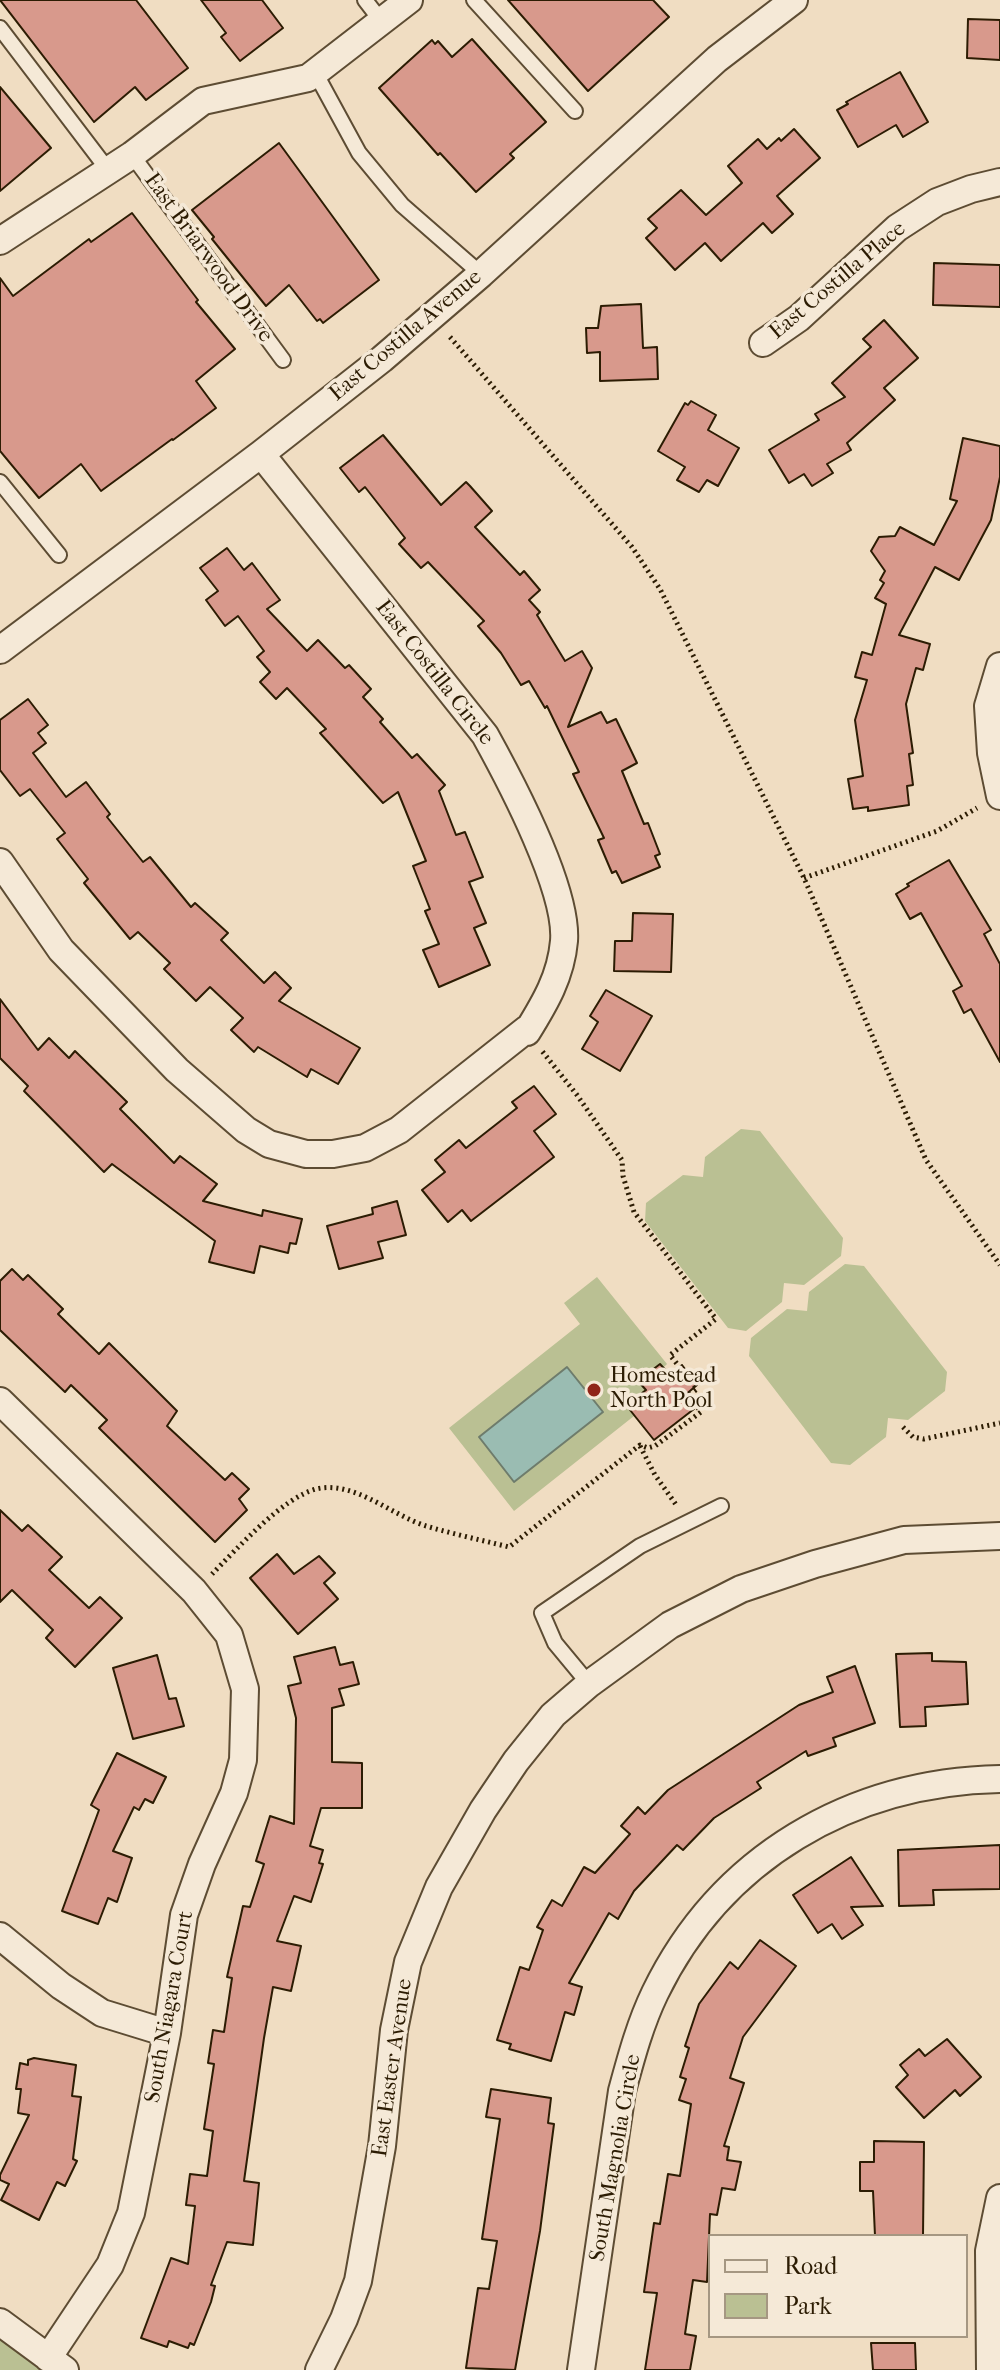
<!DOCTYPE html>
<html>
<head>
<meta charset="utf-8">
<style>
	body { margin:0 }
	#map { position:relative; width:1000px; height:2370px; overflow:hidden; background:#f0ddc2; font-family:"IM FELL French Canon",serif }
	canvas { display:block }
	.legend { position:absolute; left:708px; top:2234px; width:260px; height:104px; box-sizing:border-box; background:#f5e9d7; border:2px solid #a59782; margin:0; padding:10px 14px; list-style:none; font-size:24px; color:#2c1c03 }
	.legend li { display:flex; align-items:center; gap:16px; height:40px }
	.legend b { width:40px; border:2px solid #a59782 }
</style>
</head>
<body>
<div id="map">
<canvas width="1000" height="2370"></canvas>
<ul class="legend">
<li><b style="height:10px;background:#f5e9d7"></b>Road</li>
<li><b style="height:22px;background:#bac093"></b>Park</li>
</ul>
</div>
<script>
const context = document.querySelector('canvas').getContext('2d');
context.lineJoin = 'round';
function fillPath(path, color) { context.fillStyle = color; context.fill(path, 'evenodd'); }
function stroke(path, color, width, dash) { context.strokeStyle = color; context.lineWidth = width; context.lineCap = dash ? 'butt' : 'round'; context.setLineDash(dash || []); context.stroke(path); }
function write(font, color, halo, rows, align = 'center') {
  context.font = font + ' "IM FELL French Canon",serif'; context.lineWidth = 7; context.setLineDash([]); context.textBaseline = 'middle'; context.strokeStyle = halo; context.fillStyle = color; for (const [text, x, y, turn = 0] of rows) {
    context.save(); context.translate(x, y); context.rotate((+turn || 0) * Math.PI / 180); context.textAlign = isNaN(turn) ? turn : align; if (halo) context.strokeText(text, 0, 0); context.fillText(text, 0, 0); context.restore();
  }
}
fillPath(new Path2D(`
	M741,1129L760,1131L843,1238L841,1256L804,1285L784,1283L782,1302L746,1331L728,1328L645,1221L646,1203L683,1175L703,1177L705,1157Z
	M845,1264L864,1266L947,1372L945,1391L908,1420L888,1418L886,1437L850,1465L831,1463L749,1356L751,1338L787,1309L807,1311L809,1292Z
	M597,1277L667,1364L663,1368L669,1375L682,1365L697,1385L684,1396L694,1409L654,1440L634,1416L514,1511L449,1428L580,1324L564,1303Z
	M0,2337L43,2370H0Z`), '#bac093');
const water = new Path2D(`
	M567,1367L603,1412L514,1482L479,1437Z`);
fillPath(water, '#9abcb2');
stroke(water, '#6e7c6c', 2);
const building = new Path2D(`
	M0,0H136L188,68L146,100L135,87L94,122Z
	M201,0H262L283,28L240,61L221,37L226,33Z
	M508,0H653L669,17L588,91Z
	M968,19L1000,20V60L967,58Z
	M472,39L546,122L510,154L514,158L476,192L440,153L438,155L379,88L432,40L435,44L438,41L452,57Z
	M900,72L928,122L903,137L896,125L858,147L837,110L848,104L846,102Z
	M0,87L51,148L0,191Z
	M794,129L820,158L777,196L793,214L772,233L763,223L721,261L705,243L675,270L646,238L657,228L648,219L681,190L706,215L742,183L728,166L758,139L767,149L779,138L781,141Z
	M279,143L379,280L323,323L320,319L317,321L289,285L266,306L212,239L214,237L192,210Z
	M132,213L198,300L196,302L235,349L196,381L216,408L173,440L172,439L101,491L81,464L39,498L0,451V278L13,296L89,239L91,242Z
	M934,263L1000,265V307L933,305Z
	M641,304L643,348L657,347L658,379L600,381V352L587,353L586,328H598L601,306Z
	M884,320L918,358L884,388L895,400L847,443L851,450L827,464L833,473L812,486L804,474L789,483L769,450L819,420L815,414L845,397L832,383L871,347L863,339Z
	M691,401L716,415L708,430L739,448L718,486L707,480L699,492L677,480L685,467L658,451L685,403L688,405Z
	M383,435L441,505L466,482L470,486L492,511L475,527L520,575L524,571L540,590L529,600L540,612L537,615L565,661L582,651L592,668L568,727L601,712L607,723L616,719L637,763L622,771L644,824L648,823L660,854L655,856L660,867L622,883L616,871L612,873L598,840L604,838L573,774L579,772L547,706L545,708L529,681L521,685L501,653L478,626L484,621L428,562L421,568L399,544L405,538L365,487L359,492L340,468Z
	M963,438L1000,446V477L991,520L959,580L935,567L899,635L930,644L923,670L916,668L906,704L913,753L909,754L913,785L907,786L909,805L868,811V807L853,809L848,779L863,776L855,720L867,680L855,677L862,652L872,655L886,604L875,598L884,583L880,580L885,571L871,551L879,537L895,536L900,527L934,545L957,501L950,499Z
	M227,548L244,570L252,563L280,600L267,609L307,651L318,640L345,668L349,665L371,689L363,697L383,719L380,722L412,758L417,754L445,785L439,791L456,835L465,832L483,877L469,882L486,923L474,928L490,965L439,987L423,950L439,944L425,911L430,909L413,866L426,861L398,792L383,803L320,733L326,729L287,688L276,699L260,682L270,672L257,657L264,651L238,616L225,626L206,600L218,591L200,568Z
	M28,699L48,725L38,733L46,743L33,753L66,797L86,782L110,814L107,817L143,862L150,857L191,907L195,903L228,933L221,940L264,983L275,972L291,988L279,1001L360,1048L338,1084L311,1069L307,1077L258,1047L254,1052L231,1030L243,1018L210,987L196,1001L164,969L170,963L138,932L130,939L84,883L88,879L57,839L65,833L30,789L20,796L0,770V720Z
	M949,860L991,930L984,934L1000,964V1062L971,1009L964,1013L953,991L962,986L921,913L910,919L896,894L909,886L907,884Z
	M633,913L673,914L671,972L614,971L615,941H632Z
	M606,990L652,1016L620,1071L582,1049L598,1022L590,1016Z
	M0,999L38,1050L49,1038L69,1058L75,1051L127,1102L120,1109L174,1163L180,1156L217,1184L203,1201L262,1216L263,1210L302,1219L296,1244L290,1243L288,1253L260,1246L254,1273L209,1262L215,1241L112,1164L104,1172L24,1091L28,1086L0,1058Z
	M534,1086L556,1114L534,1131L554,1157L471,1221L462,1210L448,1222L422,1190L445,1172L435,1160L459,1140L466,1148L517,1108L512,1102Z
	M397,1201L406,1235L378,1242L383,1258L339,1269L327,1226L373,1214L372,1208Z
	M12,1269L23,1280L28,1275L63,1309L58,1314L99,1354L109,1343L177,1411L167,1426L225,1480L232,1473L249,1489L239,1499L247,1510L215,1542L99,1428L107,1420L71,1385L65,1392L0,1330V1281Z
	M660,1364L670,1375L682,1365L697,1385L684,1396L694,1409L654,1440L626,1405L646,1390L638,1381Z
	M0,1510L22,1531L28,1525L62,1557L49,1570L89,1608L100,1597L122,1618L75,1667L46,1638L53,1630L12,1590L0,1602Z
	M277,1554L294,1574L319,1556L335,1573L324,1583L338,1599L298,1634L250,1578Z
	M335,1647L340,1665L353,1662L359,1684L339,1689L344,1705L332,1708V1762L362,1763V1808H321L310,1846L323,1850L319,1863L323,1864L311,1902L294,1896L277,1941L301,1946L291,1991L273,1987L264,2038L244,2181L259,2183L253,2245L227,2242L211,2285L215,2286L211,2302L194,2345L190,2343L188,2348L169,2341L167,2347L141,2338L171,2258L188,2264L195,2206L186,2205L190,2174L207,2176L213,2131L204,2129L214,2064L208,2063L213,2030L224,2032L232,1978L227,1977L243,1906L250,1907L264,1864L256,1861L270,1816L294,1824L296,1718L288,1686L301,1683L294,1657Z
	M932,1653V1661L966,1662L968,1704L925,1707L926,1726L900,1727L896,1654Z
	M157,1655L169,1699L176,1698L184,1726L133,1739L113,1668Z
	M855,1666L875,1723L833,1738L836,1746L808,1756L806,1751L757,1782L761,1788L714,1818L683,1850L677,1845L634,1891L618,1919L609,1913L569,1983L582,1987L574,2015L565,2012L551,2061L509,2049L511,2044L497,2040L520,1967L529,1970L543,1930L537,1927L552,1900L562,1906L584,1867L595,1873L630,1834L621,1826L638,1807L645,1814L668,1790L799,1705L833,1692L827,1677Z
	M117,1753L166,1777L153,1803L145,1799L139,1810L134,1807L113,1851L132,1858L117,1902L108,1898L98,1924L62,1911L99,1810L91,1805Z
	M1000,1845V1889L933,1890L934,1905L899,1906L898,1850Z
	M851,1857L883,1906L851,1907L863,1925L842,1939L832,1924L818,1933L793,1895Z
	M760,1940L796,1966L743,2037L730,2078L744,2083L724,2146L729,2147L727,2160L741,2162L735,2190L722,2188L717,2215L710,2214L707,2282L693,2280L685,2334L696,2336L690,2370H645L657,2293L644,2292L654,2223L660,2224L668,2174L680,2176L691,2104L679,2100L686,2079L680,2077L689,2048L685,2046L699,2004L730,1962L738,1969Z
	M947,2039L981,2077L960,2096L955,2090L924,2118L896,2087L908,2075L900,2065L919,2049L925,2056Z
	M34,2058L76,2065L72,2096L81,2097L73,2159L77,2161L65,2186L57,2182L39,2220L1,2200L9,2184L0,2180V2175L29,2115L18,2113L21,2089H16L20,2063L28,2065V2060Z
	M491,2089L551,2098L548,2123L554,2124L540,2231L515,2370L466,2368L478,2288L489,2289L497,2241L482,2239L500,2119L486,2117Z
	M874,2141L924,2142L923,2236H875L873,2191H860V2162H874Z
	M871,2343H915L916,2370H873Z`);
fillPath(building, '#d8998c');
stroke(building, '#2c1c03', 2);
const lane = new Path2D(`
	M365,0L382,22
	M474,0L575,111
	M0,28L108,170
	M316,74L359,153L402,205L481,274
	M132,155L283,360
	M0,482L59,555
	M589,1684L555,1643L542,1613L640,1546L721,1506`);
const street = new Path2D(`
	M0,241L132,155L203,101L308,78L409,0
	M763,343L799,318L897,228L937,202L971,189L1000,182
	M0,650L261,454L382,359L481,274L717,59L794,0
	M1000,666L988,706L991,753L1000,796
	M0,862L61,950L177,1070L246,1130L269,1144L306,1154H333L365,1148L399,1130L527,1029V1032C545,1003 561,976 564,941C568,890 511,782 485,735L261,454
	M0,1401L194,1591L229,1635L245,1689L243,1760L234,1793L202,1864L184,1915L167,2033L131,2213L110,2265L48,2358
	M0,1936L61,1986L102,2013L167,2033
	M0,2322L65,2370
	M319,2370L344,2319L358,2281L382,2146L394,2030L408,1962L439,1887L483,1810L516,1761L553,1715L589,1684L670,1625L741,1589L815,1564L904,1540L1000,1536
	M581,2370L622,2091C631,2058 640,2024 655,1993C721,1857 851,1782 1000,1779
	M990,2370L989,2251L1000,2198`);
stroke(lane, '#5d4c33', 18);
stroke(street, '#5d4c33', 30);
stroke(new Path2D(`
	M450,337L632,547L660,589L804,878L926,1160L1000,1265
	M804,878L937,831L977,808
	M903,1427L913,1437L924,1439L1000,1423
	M640,1446L655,1475L677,1506
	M212,1574C237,1549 282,1498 316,1489C354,1480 391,1515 426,1526C453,1534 481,1540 509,1547L640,1445L648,1448L655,1446L701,1412L689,1395L697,1389L670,1355L716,1319L634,1212L623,1176L622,1160L577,1095L542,1051`), '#2c1c03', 5, [2, 4]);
stroke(lane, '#f5e9d7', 14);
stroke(street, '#f5e9d7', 26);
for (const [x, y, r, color] of [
	[594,1390,8,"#8f2418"]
]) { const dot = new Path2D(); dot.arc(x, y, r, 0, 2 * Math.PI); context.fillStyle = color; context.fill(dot); stroke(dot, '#f5e9d7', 3); }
write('22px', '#2c1c03', '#f5e9d7', [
	["East Briarwood Drive",208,258,54],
	["East Costilla Place",838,281,-40],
	["East Costilla Avenue",406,336,-40],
	["East Costilla Circle",434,673,52],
	["South Niagara Court",170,2007,-80],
	["East Easter Avenue",393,2068,-82],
	["South Magnolia Circle",616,2158,-80]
]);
write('22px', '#2c1c03', '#f5e9d7', [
	["Homestead",610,1377],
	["North Pool",610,1402]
], 'left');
</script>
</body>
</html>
